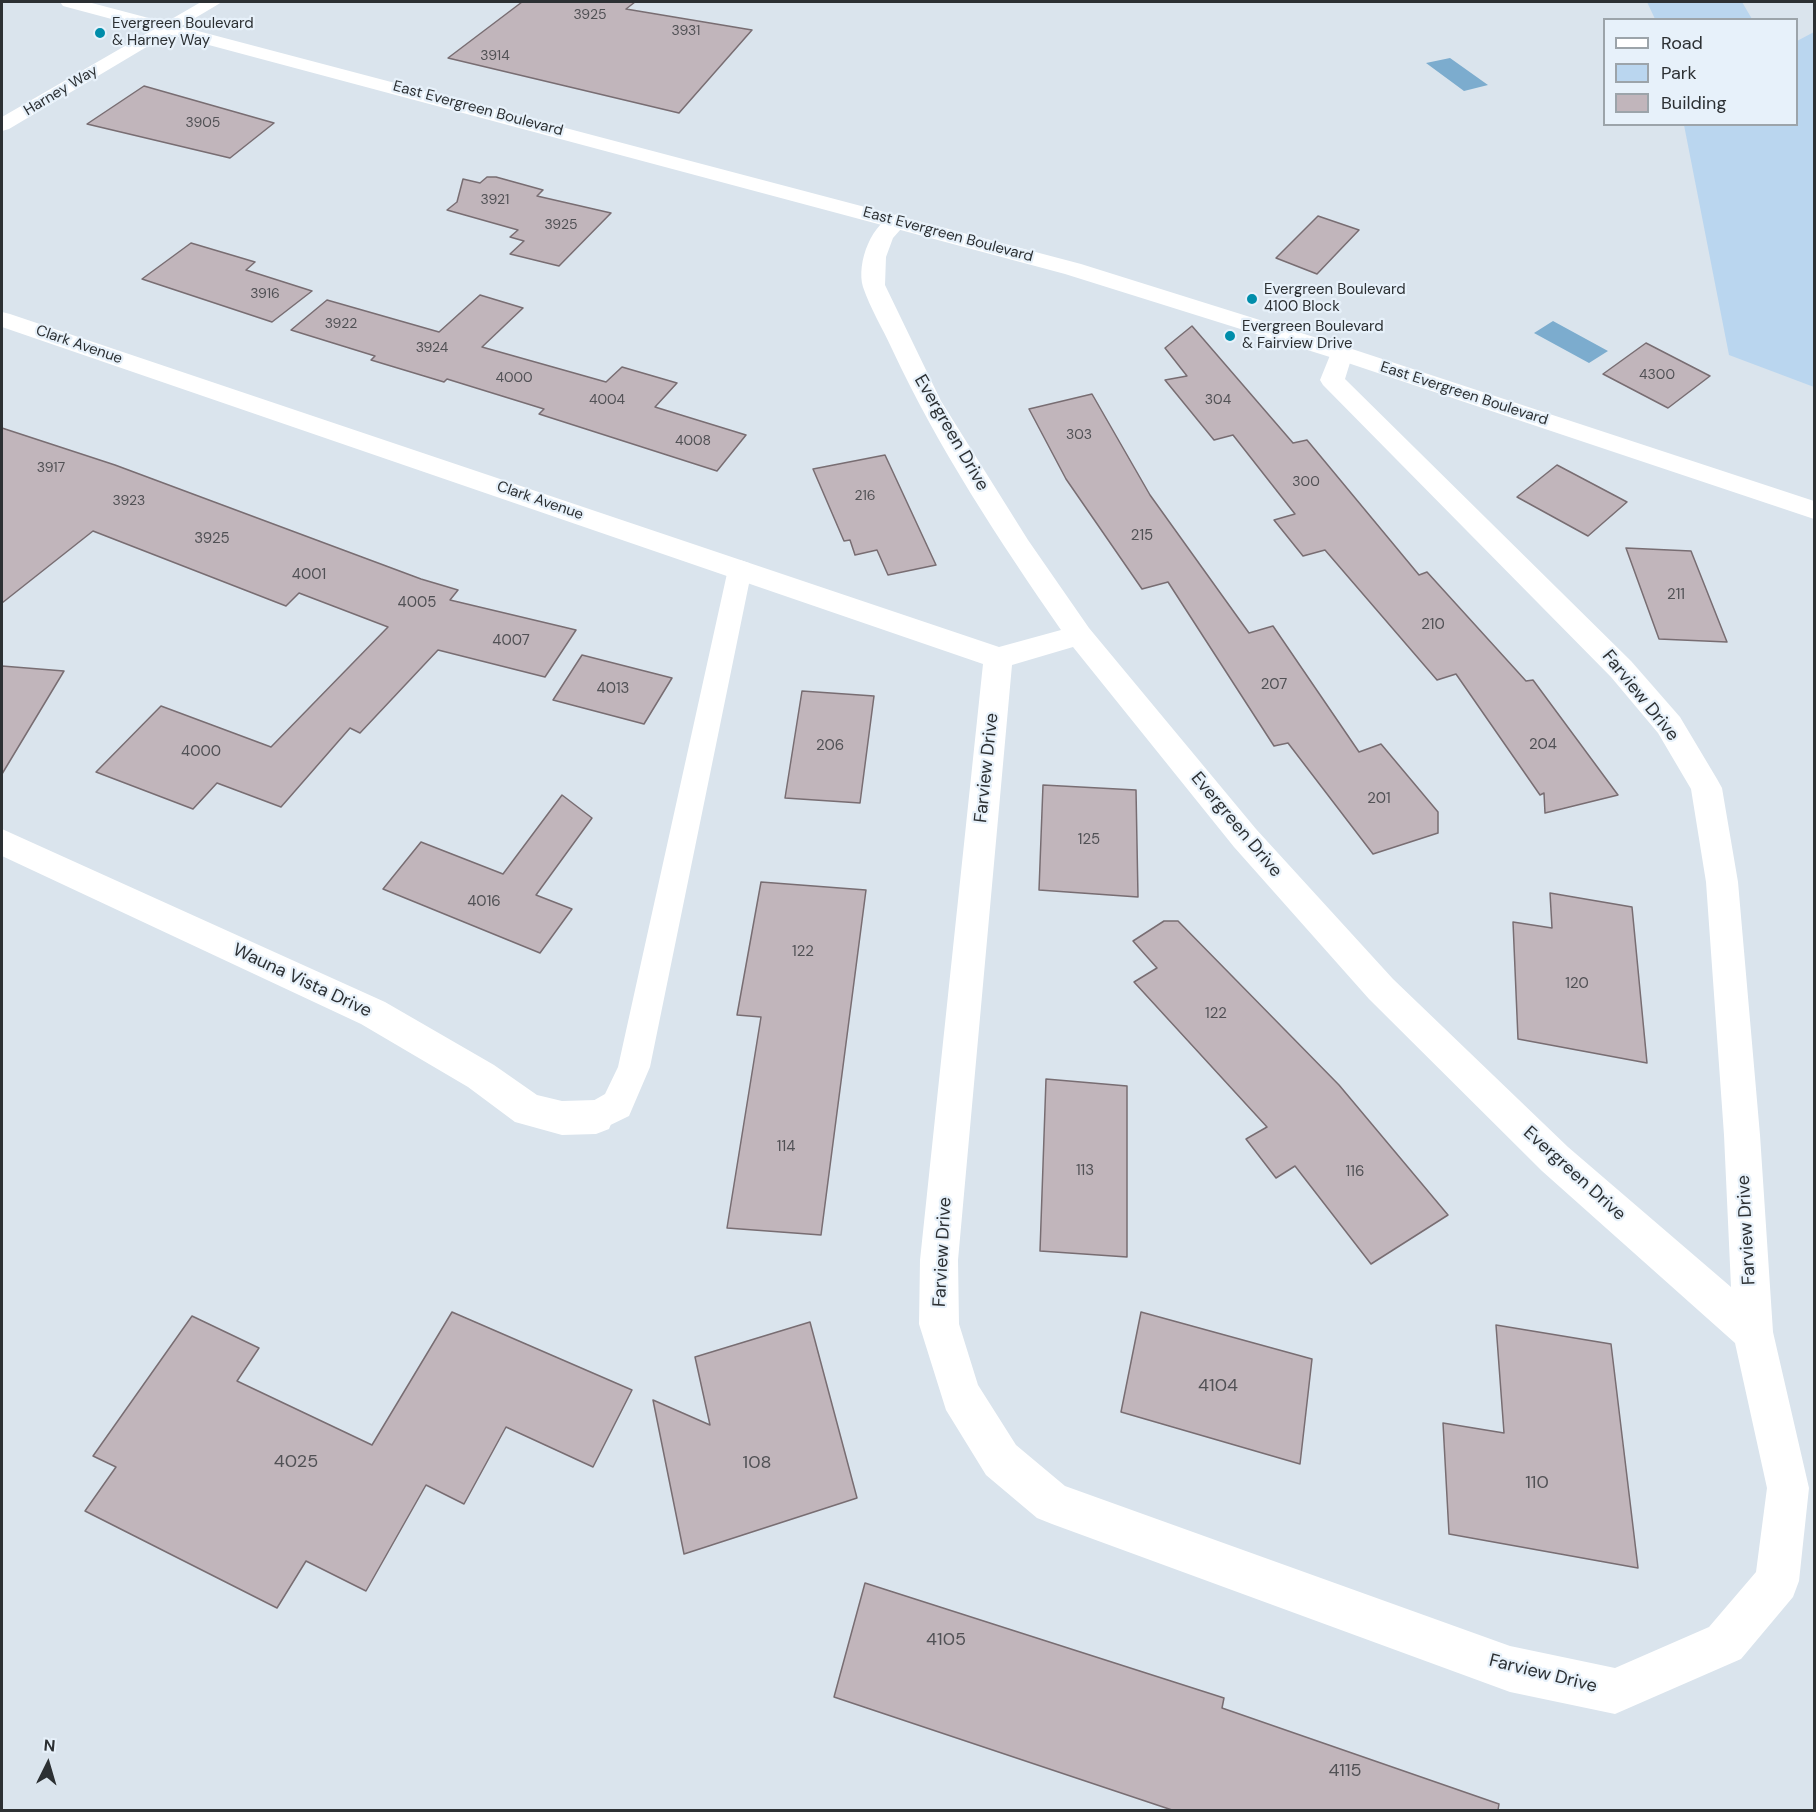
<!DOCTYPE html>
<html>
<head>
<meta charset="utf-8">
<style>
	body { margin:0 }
	#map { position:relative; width:1816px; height:1812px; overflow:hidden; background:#dae4ed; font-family:"DM Sans",sans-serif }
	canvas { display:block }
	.frame { position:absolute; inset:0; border:3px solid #2c3033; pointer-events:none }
	.legend { position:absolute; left:1603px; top:18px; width:195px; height:108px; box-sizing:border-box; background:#e7f1fa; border:2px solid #9ca4aa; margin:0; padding:8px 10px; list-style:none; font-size:18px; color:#2c3033 }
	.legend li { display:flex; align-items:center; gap:12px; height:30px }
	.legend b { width:30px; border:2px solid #9ca4aa }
	.north { position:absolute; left:18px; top:1734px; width:60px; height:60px; -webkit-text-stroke:4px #e7f1fa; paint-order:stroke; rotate:5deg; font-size:16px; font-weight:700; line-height:24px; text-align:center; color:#2c3033 }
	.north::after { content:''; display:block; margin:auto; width:21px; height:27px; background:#2c3033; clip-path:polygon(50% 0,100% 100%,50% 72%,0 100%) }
</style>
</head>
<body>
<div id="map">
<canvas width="1816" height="1812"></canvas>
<div class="frame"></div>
<ul class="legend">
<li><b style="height:8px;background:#fff"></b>Road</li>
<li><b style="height:16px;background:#bad6ef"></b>Park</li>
<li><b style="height:16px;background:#c1b5bb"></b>Building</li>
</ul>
<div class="north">N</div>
</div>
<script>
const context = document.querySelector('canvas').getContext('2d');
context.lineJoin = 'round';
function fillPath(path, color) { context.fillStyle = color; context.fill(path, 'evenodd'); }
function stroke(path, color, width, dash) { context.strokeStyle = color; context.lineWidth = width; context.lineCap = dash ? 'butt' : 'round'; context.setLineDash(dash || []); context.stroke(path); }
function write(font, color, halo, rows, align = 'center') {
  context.font = font + ' "DM Sans",sans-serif'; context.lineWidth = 4.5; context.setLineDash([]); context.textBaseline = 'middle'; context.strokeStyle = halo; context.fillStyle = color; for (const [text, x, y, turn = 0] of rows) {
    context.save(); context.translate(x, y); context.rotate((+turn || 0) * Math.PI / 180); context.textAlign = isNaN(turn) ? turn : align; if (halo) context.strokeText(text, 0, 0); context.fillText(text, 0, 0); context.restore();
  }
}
fillPath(new Path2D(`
	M1647,2H1742L1752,19H1655Z
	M1814,32V387L1729,355L1684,125L1796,124L1797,41Z`), '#bad6ef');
fillPath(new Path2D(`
	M1450,58L1488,85L1464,91L1426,63Z
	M1553,321L1608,351L1589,363L1534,333Z`), '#7cacce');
const building = new Path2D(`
	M522,2H635L626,9L752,30L679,113L448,58Z
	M144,86L274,123L230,158L87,124Z
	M487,177H496L543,190L537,196L611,213L559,266L510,254L524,241L510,237L518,230L447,210L457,202L463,179L480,183Z
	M1318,216L1359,230L1317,274L1276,258Z
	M191,243L255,262L246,270L312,291L272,322L142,279Z
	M480,295L523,308L482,347L606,382L622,367L677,383L655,407L746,435L717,471L539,414L544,409L447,379L444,382L371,360L375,356L291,330L327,300L439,332Z
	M1192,326L1293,443L1307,440L1419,575L1427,572L1526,681L1533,680L1618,795L1545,813L1544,793L1540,795L1456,674L1437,680L1325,550L1303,556L1274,520L1295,514L1233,435L1214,440L1165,380L1187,376L1165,348Z
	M1646,343L1710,376L1668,408L1603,374Z
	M1092,394L1150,495L1249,633L1273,626L1359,752L1381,744L1438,812V833L1373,854L1288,743L1274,746L1168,582L1142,589L1066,479L1029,409Z
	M2,428L115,465L421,579L458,590L450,600L576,630L545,677L438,650L360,733L350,728L281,807L217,783L193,809L96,772L161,706L271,747L388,627L299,593L286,606L93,531L2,603Z
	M885,455L936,565L888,575L877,550L855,555L850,540L844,541L813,469Z
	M1557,465L1627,502L1588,536L1517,497Z
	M1626,548L1691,551L1727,642L1659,639Z
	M582,655L672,678L644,724L553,700Z
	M2,666L64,671L2,774Z
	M802,691L874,696L860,803L785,798Z
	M1043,785L1136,790L1138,897L1039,890Z
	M562,795L592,818L536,895L572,909L540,953L383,889L421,842L503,874Z
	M761,882L866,890L821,1235L727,1228L761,1017L737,1015Z
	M1550,893L1632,907L1647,1063L1518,1039L1513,922L1552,928Z
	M1164,921H1178L1339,1085L1448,1215L1371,1264L1295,1166L1276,1178L1246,1139L1267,1127L1134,982L1157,968L1133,941Z
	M1046,1079L1127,1086V1257L1040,1251Z
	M452,1312L632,1390L593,1467L506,1427L464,1504L426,1485L366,1591L306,1561L277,1608L85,1511L116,1467L93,1456L192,1316L259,1348L237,1381L372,1445Z
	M1141,1312L1312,1359L1300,1464L1121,1412Z
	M810,1322L857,1498L684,1554L653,1400L710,1425L695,1357Z
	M1496,1325L1611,1344L1638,1568L1449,1534L1443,1423L1504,1433Z
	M865,1583L1224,1698L1222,1708L1499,1804L1498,1810H1172L834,1697Z`);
fillPath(building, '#c1b5bb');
stroke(building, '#786d72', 1.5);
fillPath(new Path2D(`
	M740,560L749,563L752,569L650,1067L629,1116L596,1132L584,1128L579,1117L584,1106L605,1094L618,1067L728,569L731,563Z`), '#fff');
fillPath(new Path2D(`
	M201,2H222L9,129L2,131V117Z
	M897,214L905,216L908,221L893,238L886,257L885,285L941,401L1028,540L1089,628L1256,829L1393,979L1568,1147L1731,1287L1724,1135L1706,882L1691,789L1658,733L1611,677L1323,385L1320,380L1333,348L1341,346L1349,348L1353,353L1345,379L1631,661L1680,717L1717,779L1722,788L1738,882L1760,1135L1773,1332L1809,1488L1799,1581L1793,1597L1741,1659L1615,1714L1510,1692L1052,1524L1037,1518L986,1475L946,1410L919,1324L920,1260L983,664L2,327V312L10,314L999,647L1061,630C999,540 938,448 892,349C883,329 870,308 863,287C856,263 872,221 897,214ZM1073,647L1234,847L1369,999L1542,1171L1735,1343L1767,1488L1756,1572L1709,1627L1615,1668L1510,1646L1065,1486L1016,1445L978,1385L959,1324L958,1260L1012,665Z
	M2,829L385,1002L494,1065L537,1095L562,1101L596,1100L609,1105L614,1117L609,1129L596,1134L562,1135L515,1122L468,1087L361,1024L2,856Z`), '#fff');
fillPath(new Path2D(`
	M60,2H88L1081,264L1349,348L1814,501V519L1333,358L1065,274L63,6Z`), '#fff');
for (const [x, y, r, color] of [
	[100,33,6,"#008daa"],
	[1252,299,6,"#008daa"],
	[1230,336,6,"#008daa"]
]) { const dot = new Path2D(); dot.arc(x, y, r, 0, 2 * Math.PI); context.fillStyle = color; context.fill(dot); stroke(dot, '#e7f1fa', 2); }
write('14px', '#515155', null, [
	["3925",590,15],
	["3931",686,31],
	["3914",495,56],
	["3905",203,123],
	["3921",495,200],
	["3925",561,225],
	["3916",265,294],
	["3922",341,324],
	["3924",432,348],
	["4300",1657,375],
	["4000",514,378],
	["4004",607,400],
	["304",1218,400],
	["303",1079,435],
	["4008",693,441],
	["3917",51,468],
	["300",1306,482],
	["216",865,496],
	["3923",129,501]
]);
write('15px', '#2c3033', '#e7f1fa', [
	["Evergreen Boulevard",112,24],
	["& Harney Way",112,41],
	["Evergreen Boulevard",1264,290],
	["4100 Block",1264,307],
	["Evergreen Boulevard",1242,327],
	["& Fairview Drive",1242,344]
], 'left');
write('15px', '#2c3033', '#e7f1fa', [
	["Harney Way",61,91,-31],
	["East Evergreen Boulevard",478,109,15],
	["East Evergreen Boulevard",948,235,15],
	["Clark Avenue",79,345,19],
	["East Evergreen Boulevard",1464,394,18],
	["Clark Avenue",540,501,19]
]);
write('15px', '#515155', null, [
	["215",1142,536],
	["3925",212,539],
	["4001",309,575],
	["211",1676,595],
	["4005",417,603],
	["210",1433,625],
	["4007",511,641],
	["207",1274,685],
	["4013",613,689],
	["204",1543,745],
	["206",830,746],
	["4000",201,752],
	["201",1379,799],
	["125",1089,840],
	["4016",484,902],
	["122",803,952],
	["120",1577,984],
	["122",1216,1014],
	["114",786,1147],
	["113",1085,1171],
	["116",1355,1172]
]);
write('18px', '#2c3033', '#e7f1fa', [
	["Evergreen Drive",951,433,60],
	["Farview Drive",1640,696,51],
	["Farview Drive",987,768,-84],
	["Evergreen Drive",1236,825,50],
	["Wauna Vista Drive",302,981,25],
	["Evergreen Drive",1574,1174,42],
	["Farview Drive",1747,1230,-93],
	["Farview Drive",943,1252,-87],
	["Farview Drive",1543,1674,14]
]);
write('18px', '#515155', null, [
	["4104",1218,1386],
	["4025",296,1462],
	["108",757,1463],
	["110",1537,1483],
	["4105",946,1640],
	["4115",1345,1771]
]);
</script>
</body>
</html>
